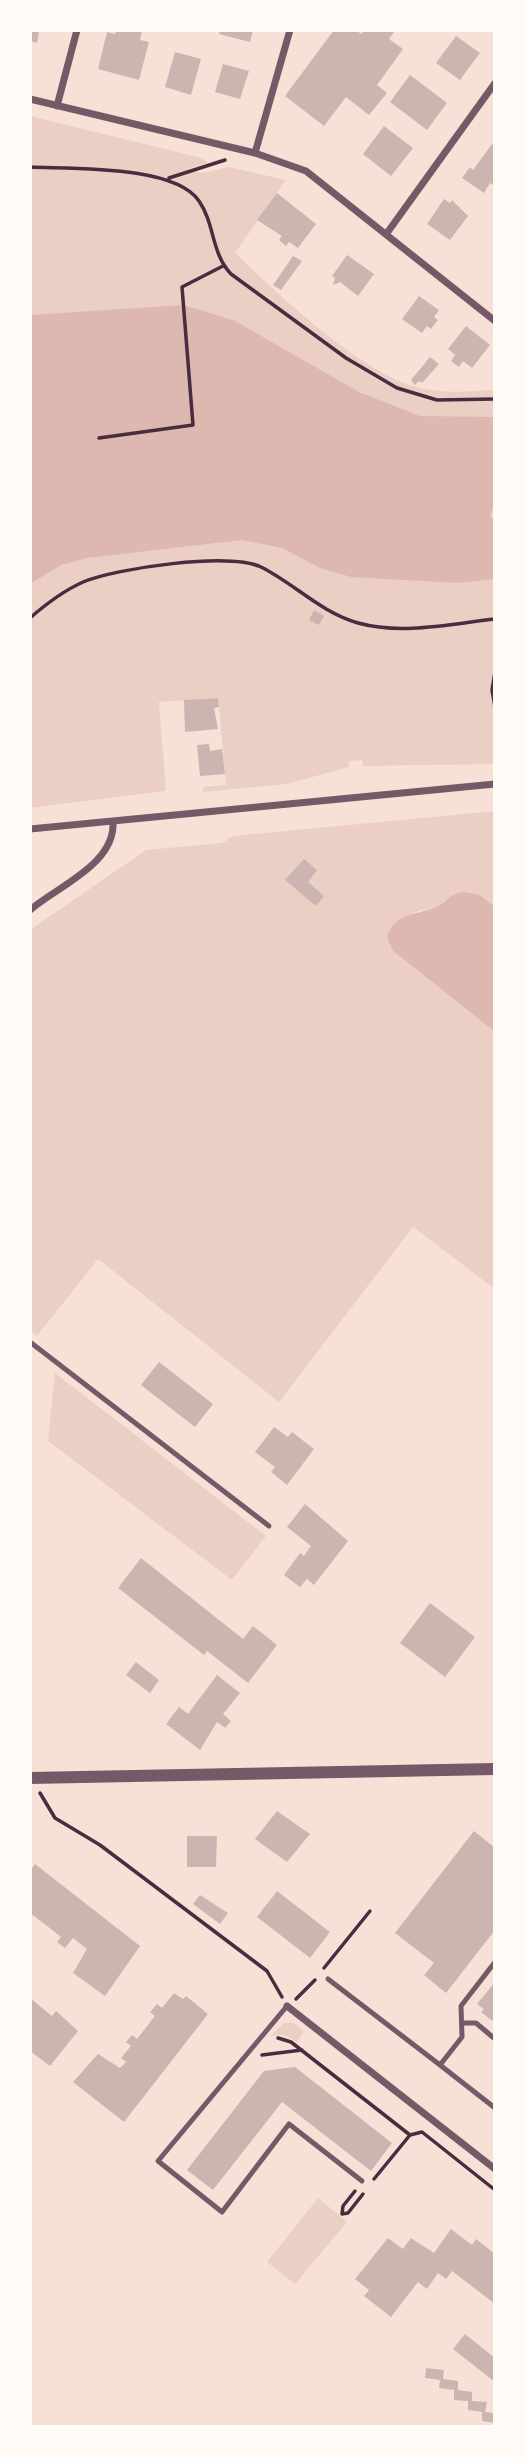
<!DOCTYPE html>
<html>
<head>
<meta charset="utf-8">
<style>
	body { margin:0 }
	#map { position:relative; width:525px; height:2457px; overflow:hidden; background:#f7e1d7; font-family:"DejaVu Sans",sans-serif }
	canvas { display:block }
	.frame { position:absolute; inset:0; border:32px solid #fffaf5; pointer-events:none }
</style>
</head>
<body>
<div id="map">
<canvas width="525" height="2457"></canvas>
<div class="frame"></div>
</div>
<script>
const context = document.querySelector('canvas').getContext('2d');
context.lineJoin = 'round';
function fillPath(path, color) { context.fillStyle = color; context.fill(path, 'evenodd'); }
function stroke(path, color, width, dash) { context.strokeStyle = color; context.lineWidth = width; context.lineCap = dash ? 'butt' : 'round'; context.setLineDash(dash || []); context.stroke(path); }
fillPath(new Path2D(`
	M30,116L202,158L208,163L187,169L201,173L229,167L286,180L235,253C278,294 363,375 420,388C444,394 471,391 495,390V764L363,766L362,760L349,761V767L287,784L203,792V787L226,785L218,698L159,702L166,791L30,808Z
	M495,811V907L480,895L445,900L439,906L415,912L393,951L495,1032V1289L413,1227L279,1402L98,1259L37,1336L30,1330V930L146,850L222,843L233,836Z
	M55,1373L266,1536L232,1580L48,1441Z
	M284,2023H294L304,2031L297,2042L284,2035L270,2036Z
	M318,2198L347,2222L295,2284L267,2262Z`), '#ebcfc5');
fillPath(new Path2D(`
	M184,305L235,321L359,392L420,416L495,417V503L490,516L495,522V579L458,583L351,577L320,568L282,548L242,540L87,558L61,565L30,584V315Z
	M464,892L480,895L495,907V1032L393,951L387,937C394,913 417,915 436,907C447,902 450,893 464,892Z`), '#dcb8b0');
fillPath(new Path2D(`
	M30,30L39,32L37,43L30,41Z
	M116,30H142L140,40L149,42L139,80L98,69L107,32L115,34Z
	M220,30H253L250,42L219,34Z
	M334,30H356L361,34L364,30H391L394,32L389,39L403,49L377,85L387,93L369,115L346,97L324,126L285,96Z
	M456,36L480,53L460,80L436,63Z
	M175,52L201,59L191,95L165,87Z
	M223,64L249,71L240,99L215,92Z
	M410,75L447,103L427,130L390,102Z
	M384,126L413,148L391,176L363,154Z
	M492,144L495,146V186L490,183L484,193L462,178L470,167L473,170Z
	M277,193L316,224L298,248L289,242L286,246L279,240L282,236L257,220Z
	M444,199L450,203L452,200L468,216L450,240L427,224Z
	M347,255L374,274L358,296L340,282L333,285L335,278L332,276Z
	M293,256L302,261L281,290L273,285Z
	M419,296L439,310L434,317L438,320L431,329L427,326L422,333L402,319Z
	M466,326L490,345L472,368L463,361L459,367L451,361L455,355L448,349Z
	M430,357L439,364L422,383L419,381L415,385L411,380Z
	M314,610L324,616L319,625L309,620Z
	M218,698L219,707L214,708L218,729L185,732L184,700Z
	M209,744L210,751L222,749L225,774L200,776L197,745Z
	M304,859L317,870L308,882L324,896L316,906L285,880Z
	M159,1362L213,1404L195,1427L141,1385Z
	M274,1427L288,1437L292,1432L314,1449L287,1485L271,1472L275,1467L255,1452Z
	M305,1504L348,1541L314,1585L307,1579L300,1587L284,1575L300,1553L304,1556L311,1546L287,1527Z
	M141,1558L243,1639L253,1626L277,1645L248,1683L207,1651L204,1655L118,1588Z
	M430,1603L475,1637L445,1677L400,1643Z
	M136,1662L159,1680L150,1693L126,1675Z
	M217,1675L240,1693L223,1714L231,1721L225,1728L217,1722L200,1750L166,1724L179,1707L188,1714Z
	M277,1811L310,1834L287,1862L255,1839Z
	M474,1831L495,1848V1930L446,1993L424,1975L434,1963L395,1933Z
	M187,1836H217L216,1867H187Z
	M35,1864L140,1946L105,1996L73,1973L87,1949L73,1938L65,1948L57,1942L61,1937L33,1915L30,1919V1871Z
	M277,1891L330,1932L310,1958L257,1917Z
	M200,1895L228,1913L220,1924L193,1904Z
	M495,1982V2023L481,2012L484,2009L477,2004Z
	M174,1993L183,1999L186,1996L208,2014L124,2122L73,2082L98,2054L120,2068L126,2062L121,2058L131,2046L126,2042L132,2035L137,2039L155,2016L150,2012L157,2004L162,2008Z
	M30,1998L52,2016L56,2011L78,2031L50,2066L30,2051Z
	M295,2067L392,2143L371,2171L282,2102L213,2190L187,2170L264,2071Z
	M451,2229L472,2245L476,2239L495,2254V2304L452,2271L446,2279L438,2273L427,2289L418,2282L391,2317L364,2296L369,2290L355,2279L388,2238L403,2249L411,2238L434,2253Z
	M465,2334L495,2358V2382L453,2349Z
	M426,2368L444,2370L443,2379L458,2381V2390L472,2392V2401L487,2402L485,2412L495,2413V2423L482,2421V2412L468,2410V2401L454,2400V2390L439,2388L440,2380L425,2378Z`), '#ccb4b1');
stroke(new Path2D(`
	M30,167C72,169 175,165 199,201C215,224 211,253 231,274L346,358L397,388L437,400L495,399
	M169,178L225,160
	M99,438L193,425L182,287L223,266
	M30,618C46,604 63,591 83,582C117,568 228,552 261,567C295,584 320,612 358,623C402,635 450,624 495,619
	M495,672L492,690L495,707
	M40,1793L55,1818L100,1845L267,1971L282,1997
	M324,1968L370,1911
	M296,1999L315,1980
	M278,2038L291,2042L410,2135L422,2132L495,2190
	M262,2055L302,2050
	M374,2179L410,2135
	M355,2191L343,2206L342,2214L348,2213L363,2194`), '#4a2c40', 3.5);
stroke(new Path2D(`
	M30,1342L269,1526
	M495,1962L461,2006L462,2037L440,2065L495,2108
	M328,1979L440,2065
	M287,2006L158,2161L222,2212L289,2124L362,2181
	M462,2023H476L495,2039`), '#755966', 5);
stroke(new Path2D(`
	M30,99L255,153L306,171L495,321
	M57,106L77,30
	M255,153L290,30
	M387,233L495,83
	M30,829L495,784
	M30,910C58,886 116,864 113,821
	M287,2006L495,2169`), '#755966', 7);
stroke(new Path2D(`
	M30,1778L495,1769`), '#755966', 12);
</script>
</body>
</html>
